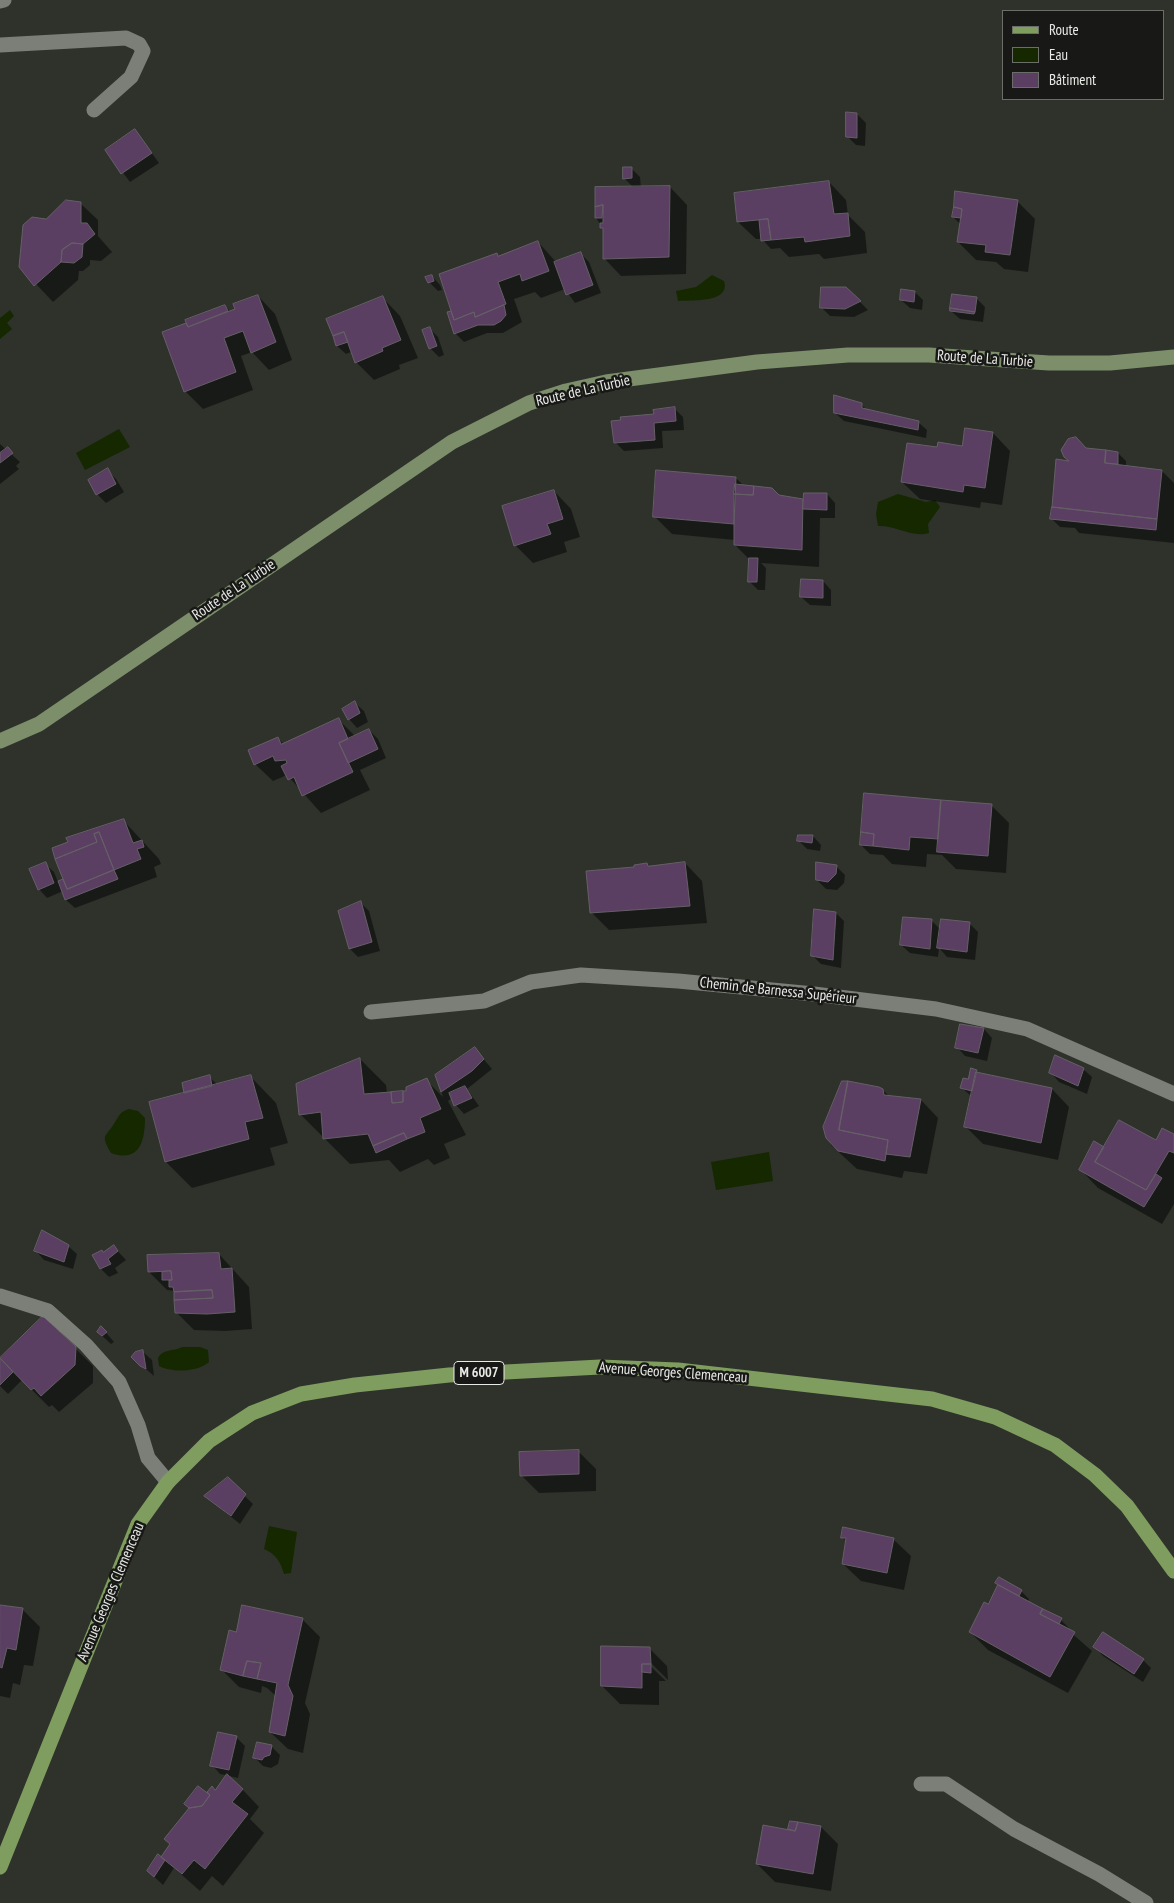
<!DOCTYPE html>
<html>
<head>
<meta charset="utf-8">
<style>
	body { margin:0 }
	#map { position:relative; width:1174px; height:1903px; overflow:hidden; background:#2e322b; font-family:"PT Sans Narrow",sans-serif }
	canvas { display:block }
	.legend { position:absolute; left:1002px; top:10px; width:162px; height:90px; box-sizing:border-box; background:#181916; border:1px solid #6b6d69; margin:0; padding:6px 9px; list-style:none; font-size:15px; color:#e8eae6 }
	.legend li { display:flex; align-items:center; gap:10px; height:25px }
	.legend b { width:25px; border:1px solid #6b6d69 }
</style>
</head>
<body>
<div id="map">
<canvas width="1174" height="1903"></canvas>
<ul class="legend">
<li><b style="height:6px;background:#7f9d5e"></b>Route</li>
<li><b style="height:14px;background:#162800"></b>Eau</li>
<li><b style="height:14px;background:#5b3f63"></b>Bâtiment</li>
</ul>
</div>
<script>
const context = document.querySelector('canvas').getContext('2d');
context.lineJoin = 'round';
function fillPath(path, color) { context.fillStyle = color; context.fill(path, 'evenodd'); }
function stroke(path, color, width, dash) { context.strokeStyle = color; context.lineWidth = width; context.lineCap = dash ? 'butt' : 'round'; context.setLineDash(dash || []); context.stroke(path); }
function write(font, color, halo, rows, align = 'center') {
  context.font = font + ' "PT Sans Narrow",sans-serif'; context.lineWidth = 5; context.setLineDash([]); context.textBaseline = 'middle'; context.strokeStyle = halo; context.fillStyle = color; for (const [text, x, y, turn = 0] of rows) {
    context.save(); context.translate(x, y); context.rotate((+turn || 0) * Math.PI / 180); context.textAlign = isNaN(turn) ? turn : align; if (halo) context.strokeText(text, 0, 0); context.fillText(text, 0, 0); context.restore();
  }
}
fillPath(new Path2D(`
	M712,275L724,281C731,303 692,300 678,301L676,291L696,287Z
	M10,310L14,316L7,323L12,329L0,339V318Z
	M119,429L130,447L85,470L76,453Z
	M898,494L926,502L935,500L940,507L928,524L929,533C912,538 895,525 878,526L876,514L878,502Z
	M129,1109L138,1111L145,1118C145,1142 139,1163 111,1153C99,1133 107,1137 115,1122C120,1114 120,1112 129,1109Z
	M769,1152L773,1181L716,1190L711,1162Z
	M182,1347H200L208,1350L209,1362C198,1372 172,1373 159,1366L158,1358C164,1348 173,1352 182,1347Z
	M269,1526L297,1532L291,1573L284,1574C280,1561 276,1554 264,1549Z`), '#162800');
fillPath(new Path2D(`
	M857,114L866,123L865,146L856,145L847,136Z
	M135,130L159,163L130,182L106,150Z
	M631,168L640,177L641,188L670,187L687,205L686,274L621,276L604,258L605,231L596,218V189L634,188L625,179Z
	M829,182L846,200L848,215L865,232L867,253L824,259L819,254L789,257L780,248L771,249L762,239H756L738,222L735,194Z
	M1017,201L1035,219L1028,272L1004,269L996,262L976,260L958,242L961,225L953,217Z
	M80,203L98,220V236L112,252L101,261L90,260V265L83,271H79L78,280L53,302L20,267Z
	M538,242L557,263L581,254L589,262L601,293L575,303L565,289L541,298L535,292L514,299L522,322L503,333H487L464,342L455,333L448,313L452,311L496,254L499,257Z
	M432,276L440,285L442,290L438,291L429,282Z
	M845,288L860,302L868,310L854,317L830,316L822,308Z
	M915,292L923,300L922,310L910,308L901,300Z
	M258,296L275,314L292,360L269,370L252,352L241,356L253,390L203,409L185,391L164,333L225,306L231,312Z
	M383,298L400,316L418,358L399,365L400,369L374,380L356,362L351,352L346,354L337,346L334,335Z
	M976,298L985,307L983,322L960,319L951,311Z
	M430,329L438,337L444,355L439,357L430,348Z
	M861,404L868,411L918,422L927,430L926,438L844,421L835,413Z
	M674,408L683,417L684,430L662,431L663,448L624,451L615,442L655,415Z
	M993,433L1010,451L1002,505L981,502L980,508L920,499L902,482L938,449L963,447Z
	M1069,440L1086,449L1118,453L1126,461V467L1162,471L1174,483V543L1079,533L1075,528L1060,527L1051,518L1070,462L1062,450Z
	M0,444L20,462L16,466L19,469L0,484Z
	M107,470L116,479L124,492L106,503L97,494L89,480Z
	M736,478L744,486L779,497L805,502L827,494L835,503V518H820L819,567L761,563L766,568L765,590H758L749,581L750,560L735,545V540L672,534L654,516Z
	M554,491L571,509L580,537L564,542L567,552L533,563L515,545Z
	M823,581L831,590V606L810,605L801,597Z
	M355,703L364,711L368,722L357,728L349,719Z
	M339,720L356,737L369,730L378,739L386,758L360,770L370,790L321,813L287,775L273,781L255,764L277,738L284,744Z
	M865,794L992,806L1009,823L1006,873L956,869L942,855L927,854L926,867L892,864L883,855L870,854L861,845Z
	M123,820L159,859L161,864L154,867L157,877L75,908L66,900L63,891L47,898L39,889L45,864L54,872L58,882L63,880L66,884Z
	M813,836L821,845L820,851L807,849L799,841Z
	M685,863L702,881L707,923L609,930L591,912L636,868L647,865L649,867Z
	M837,867L845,875L844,883L837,890L826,889L817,880Z
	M361,903L369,911L380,951L358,957L350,949Z
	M836,913L844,921L841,968L821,964L812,955Z
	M931,920L941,930L969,923L978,932L975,960L947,957L939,948L938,957L910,953L901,945Z
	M984,1029L992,1038L987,1061L965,1056L957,1047Z
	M475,1049L492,1069L467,1089L479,1106L464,1114L456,1105L452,1098L448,1101L466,1135L444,1144L450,1158L434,1165L428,1159L400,1172L389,1160L350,1164L300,1114L360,1059L386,1085L387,1093L407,1092L426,1080L443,1097L436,1075Z
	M1083,1069L1092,1077L1087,1094L1059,1082L1051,1073Z
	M976,1071L980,1075L1052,1089L1069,1107L1058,1160L983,1144L965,1126L972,1097L962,1088Z
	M209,1077L218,1085L251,1077L276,1103L288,1143L270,1148L275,1165L192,1188L166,1162Z
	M883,1090L890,1097L921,1100L938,1118L927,1174L904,1171L902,1178L857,1169L831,1145L825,1127Z
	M1174,1136V1204L1162,1224L1098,1188L1081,1170L1104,1148L1156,1141Z
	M68,1246L77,1254L73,1269L44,1260L36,1251Z
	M113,1246L126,1260L115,1268L118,1273L109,1277L101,1269L104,1253Z
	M219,1254L249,1287L252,1329L225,1331L194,1330L176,1312L175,1291L167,1290L149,1272Z
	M102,1328L114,1342L111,1344L98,1332Z
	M75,1348L93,1366V1383L59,1412L52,1405L49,1407L22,1380L8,1394L0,1386V1360L7,1368Z
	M143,1352L152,1360L154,1376L132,1357Z
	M578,1451L596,1469V1491L539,1493L521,1475Z
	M227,1479L253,1504L240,1524L205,1496Z
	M842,1537L893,1539L911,1556L904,1590L861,1581L843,1564L847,1542Z
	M996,1583L1021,1591L1029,1599L1028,1602L1061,1620L1069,1628L1068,1630L1092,1651L1068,1693L988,1650L970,1632L999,1585Z
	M0,1606L23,1610L40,1627L33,1666L24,1665L20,1685L13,1683L10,1698L0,1696Z
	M302,1619L320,1637L305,1703L310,1714L303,1753L288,1749L270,1732L276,1696L267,1688L262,1686L261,1693L239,1687L222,1670L237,1633Z
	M1095,1647L1143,1660L1151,1668L1143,1682L1103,1656Z
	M650,1649L667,1666L668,1680L648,1660L646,1662L666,1681H659V1705L620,1704L602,1686Z
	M237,1738L245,1746L238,1778L220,1774L212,1765Z
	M272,1747L280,1755L278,1764L271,1768L263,1766L255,1758Z
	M242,1789L259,1807L250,1819L264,1833L223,1886L212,1876L200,1891L174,1868L163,1885L148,1871L161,1858L212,1799L216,1792Z
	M821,1827L838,1844L831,1891L775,1882L757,1864L792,1831L790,1829Z`), '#0007');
const building = new Path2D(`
	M846,112L857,113V138L846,137Z
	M135,129L152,153L121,174L105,150Z
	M623,167H632V178L623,179Z
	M829,181L834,214L848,213L850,236L805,242L804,237L771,240L768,219L737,222L734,193Z
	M670,186L669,257L603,259V228H600V223H603V205L595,207V187Z
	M955,191L1018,200L1010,255L985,252L986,245L957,242L962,209L954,207Z
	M66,200L81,202V223H87L95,234L83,244L72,243L62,250L61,262L34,286L19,267L23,225L32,217L46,219Z
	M603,205L602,218H595V207Z
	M954,207L962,209L961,218L952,217Z
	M768,219L771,240L761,241L759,220Z
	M538,241L549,271L522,281L520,274L498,282L506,304L475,317L474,312L454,320L439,274L497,253L498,256Z
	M72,243L83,244L82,257L74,263L61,262L62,250Z
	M581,252L593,285L566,295L554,262Z
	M432,275L434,281L428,283L425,277Z
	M821,287H846L861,301L845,309L820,308Z
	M901,289L915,291L914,302L900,300Z
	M952,294L977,297L975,312L950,308Z
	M258,295L276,342L251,353L243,331L224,338L236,372L184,392L162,332L186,323L188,327L235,309L233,304Z
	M383,296L401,340L382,348L383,351L355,363L344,332L333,336L326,319Z
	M225,305L228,311L188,327L185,320Z
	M504,305L506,315L501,321L494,325H478L454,334L447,312L451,311L454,320L474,312L475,317Z
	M950,308L975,312L974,314L950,311Z
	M430,327L437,346L429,349L422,330Z
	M344,332L348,342L336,346L333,336Z
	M834,395L862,403V408L919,421L918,430L834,413Z
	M675,407L676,421L654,423L655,440L614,443L611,421L621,420L620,417L654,414L653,410Z
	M965,428L993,432L985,488L964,485L963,492L901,482L907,443L937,447L938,442L962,446Z
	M1076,437L1086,448L1106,450L1105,463L1162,470L1157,519L1052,507L1056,459L1069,461L1064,457L1061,450L1068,439Z
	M8,447L13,453L0,463V453Z
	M1106,450L1118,452V464L1105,463Z
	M108,468L116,484L96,495L88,480Z
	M656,470L736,477L734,524L653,517Z
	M735,484L754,486L753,495L734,494Z
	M754,486L772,488L779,495L803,499L802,550L734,545V494L753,495Z
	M554,490L563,519L547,524L551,534L514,546L502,506Z
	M804,493H827V510L803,509Z
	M1052,507L1157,519L1156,530L1050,519Z
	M749,558H758L757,582H748Z
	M801,579L823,580V598L800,597Z
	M355,701L360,713L348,720L342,709Z
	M339,718L348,739L339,743L353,772L302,796L294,777L288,780L281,766L287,763L286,760L275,761L273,756L254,765L248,750L278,737L281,744Z
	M369,729L378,749L348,763L339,743Z
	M864,793L941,800L938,839L910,837L909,850L873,846L874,834L861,832Z
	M941,800L992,804L988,856L937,852Z
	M124,819L133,843L142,840L144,847L137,849L141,859L114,870L99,832L94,834L97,842L55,859L52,848L68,842L66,838Z
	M99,832L114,870L67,889L55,859L97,842L94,834Z
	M861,832L874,834L873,846L860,845Z
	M798,835H813L812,843L797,841Z
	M46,862L54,883L38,890L29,869Z
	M685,862L690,906L590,913L586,871L634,867V865L647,863L648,866Z
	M816,862L837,865L836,874L828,882L816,880Z
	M114,870L118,879L65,900L58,881L63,879L67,889Z
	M361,901L372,942L349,949L338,911Z
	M814,909L836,912L833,960L811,956Z
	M903,917L932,919L930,949L900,945Z
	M941,919L970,922L967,952L937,948Z
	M960,1024L984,1028L978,1053L955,1048Z
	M475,1047L484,1059L472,1071L441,1092L435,1075Z
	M1055,1055L1084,1068L1078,1086L1049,1073Z
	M360,1058L364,1094L391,1092L392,1103L403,1102V1091H406V1087L427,1078L441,1109L420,1118L425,1132L407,1139L404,1133L373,1146L368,1134L323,1139L321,1112L299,1115L296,1084Z
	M971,1068L977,1070L972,1091L960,1088L963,1078L968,1079Z
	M976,1072L1052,1088L1041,1143L964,1127Z
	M210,1075L212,1086L184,1093L182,1083Z
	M251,1075L263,1118L245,1122L249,1139L165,1162L149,1102Z
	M842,1081H848L839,1130L888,1140L885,1161L838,1151L826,1138L823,1127Z
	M848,1081L879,1087L883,1089L884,1095L921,1099L910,1157L886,1154L888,1140L839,1130Z
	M465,1086L472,1098L454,1106L449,1093Z
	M403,1091V1102L392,1103L391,1092Z
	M1119,1120L1156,1140L1162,1128L1174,1134V1153L1169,1151L1146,1190L1095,1162Z
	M404,1133L407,1139L376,1153L373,1146Z
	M1094,1141L1104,1147L1095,1162L1146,1190L1156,1174L1162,1178L1144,1207L1079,1170Z
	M42,1230L69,1245L64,1262L34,1251Z
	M114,1245L118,1251L108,1259L111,1264L100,1269L92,1255L102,1250L103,1252Z
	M219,1253L221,1269L232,1268L235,1312L207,1314L175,1313L174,1300L213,1298L212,1290L174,1292L173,1287H169V1280H172L171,1271L148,1272L147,1255Z
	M171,1271L172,1280H162V1272Z
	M212,1290L213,1298L174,1300V1292Z
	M43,1316L76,1347L75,1365L41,1396L34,1388L31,1390L0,1358Z
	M101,1326L107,1332L102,1336L97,1332Z
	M143,1350L146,1369L140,1366L131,1357L135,1352Z
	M0,1358L13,1372L0,1385Z
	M579,1450V1474L520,1476L519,1452Z
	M228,1477L246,1494L231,1516L204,1496Z
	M843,1527L894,1538L887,1573L842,1564L846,1538H841Z
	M999,1577L1022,1590L1019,1596L995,1583Z
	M998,1585L1043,1609L1040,1614L1075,1632L1050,1677L969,1632L984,1602L988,1604Z
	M0,1605L23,1608L16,1650L7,1648L2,1668L0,1667Z
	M242,1605L303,1618L288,1685L293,1696L285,1736L269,1732L277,1683L257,1679L261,1663L247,1661L243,1676L220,1670L229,1630L236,1632Z
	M1043,1609L1062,1618L1059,1624L1040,1614Z
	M1103,1632L1144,1659L1134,1674L1093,1647Z
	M601,1646L650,1647L651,1664H642V1688L601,1686Z
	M247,1661L261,1663L257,1679L243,1676Z
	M642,1664H651V1673L642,1672Z
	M218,1732L237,1736L229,1770L210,1766Z
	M257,1742L272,1745L270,1755L264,1757L262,1760L253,1758Z
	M227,1774L243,1789L232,1802L248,1814L205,1869L194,1860L182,1874L161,1857L170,1844L164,1839L189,1808L202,1806L210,1795L207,1792L212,1786L215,1790Z
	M198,1786L210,1795L202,1806L189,1808L184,1804Z
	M790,1821L798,1822L795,1831L788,1829Z
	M798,1822L821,1826L813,1874L756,1864L763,1825L795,1831Z
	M158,1854L165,1860L154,1877L147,1871Z`);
fillPath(building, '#5b3f63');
stroke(building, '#655f66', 1);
stroke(new Path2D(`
	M0,1L4,0
	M0,45L126,38L139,44L143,51L131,77L94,110
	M0,1296L48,1311L86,1345L119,1382L138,1425L148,1458L168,1482
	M921,1784H946L1014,1829L1099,1874L1146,1903`), '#7b7f78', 15);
stroke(new Path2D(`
	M371,1012L484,1001L531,982L581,975L678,981L814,994L936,1009L1027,1029L1174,1094`), '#7b7f78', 15);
stroke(new Path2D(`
	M0,741L39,724L452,442L529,403L566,391L606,382L757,362L848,355H929L1049,363H1110L1174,357`), '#7d8e6b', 15);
stroke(new Path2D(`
	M0,1867L138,1524L168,1482L209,1441L252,1413L301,1394L355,1385L449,1375L600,1367L678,1370L932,1399L995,1417L1055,1445L1095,1475L1127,1506L1174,1571`), '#7f9d5e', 15);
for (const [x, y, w] of [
	[479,1373,50]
]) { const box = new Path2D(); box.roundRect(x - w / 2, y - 11.5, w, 23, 4); context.fillStyle = '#181916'; context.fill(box); stroke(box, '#e8eae6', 1); }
write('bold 14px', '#e8eae6', null, [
	["M 6007",479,1373]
]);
write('15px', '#e8eae6', '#181916', [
	["Route de La Turbie",985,359,4],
	["Route de La Turbie",583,391,-13],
	["Route de La Turbie",234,590,-34],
	["Chemin de Barnessa Supérieur",778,991,6],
	["Avenue Georges Clemenceau",673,1373,4],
	["Avenue Georges Clemenceau",111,1592,-67]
]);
</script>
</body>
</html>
